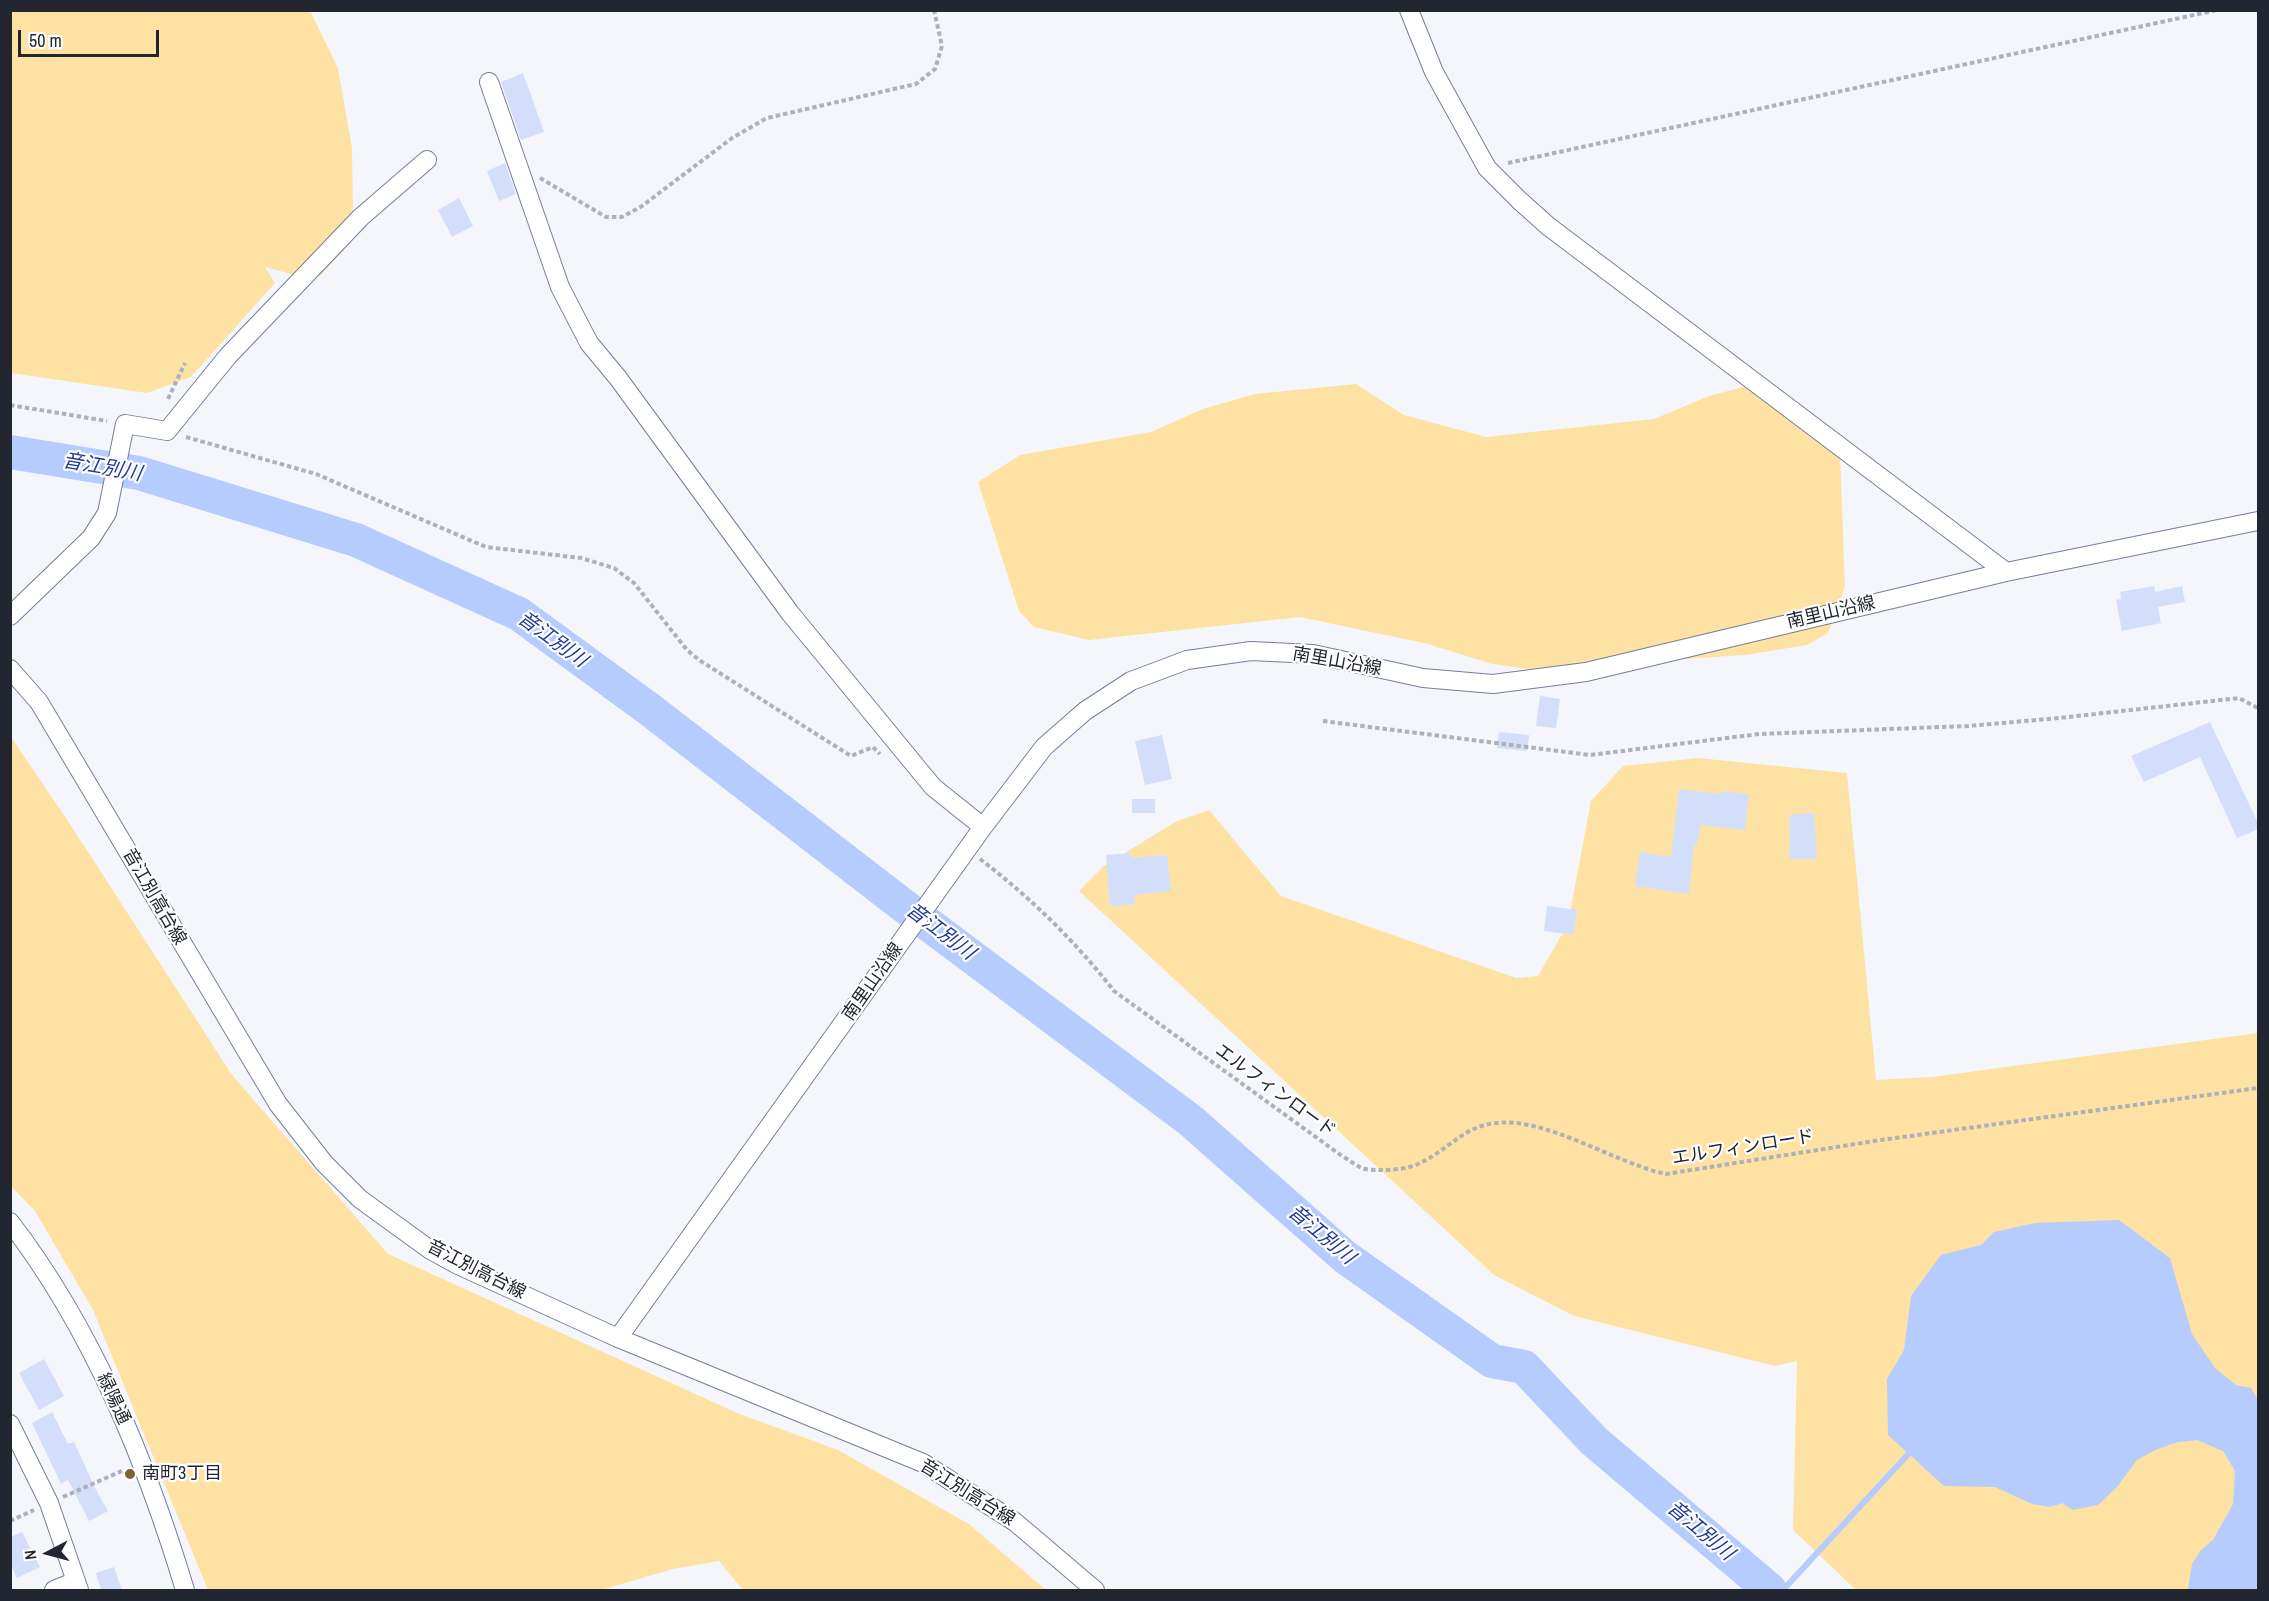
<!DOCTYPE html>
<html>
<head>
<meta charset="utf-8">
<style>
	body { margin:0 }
	#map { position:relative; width:2269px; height:1601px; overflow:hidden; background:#f4f6fc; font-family:"Archivo Narrow",sans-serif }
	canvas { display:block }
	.frame { position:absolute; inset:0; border:12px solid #222630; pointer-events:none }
	.north { position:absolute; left:18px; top:1523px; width:60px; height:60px; -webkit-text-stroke:4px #fff; paint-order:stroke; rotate:264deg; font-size:16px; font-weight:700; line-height:24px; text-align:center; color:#222630 }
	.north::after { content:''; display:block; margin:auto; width:21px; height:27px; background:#222630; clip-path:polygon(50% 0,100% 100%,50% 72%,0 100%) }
	.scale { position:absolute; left:18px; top:30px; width:141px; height:27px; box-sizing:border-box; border:3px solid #222630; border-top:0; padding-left:8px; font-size:18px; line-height:21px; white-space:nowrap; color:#222630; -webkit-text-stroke:4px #fff; paint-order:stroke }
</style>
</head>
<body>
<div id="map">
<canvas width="2269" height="1601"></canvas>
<div class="frame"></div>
<div class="north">N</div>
<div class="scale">50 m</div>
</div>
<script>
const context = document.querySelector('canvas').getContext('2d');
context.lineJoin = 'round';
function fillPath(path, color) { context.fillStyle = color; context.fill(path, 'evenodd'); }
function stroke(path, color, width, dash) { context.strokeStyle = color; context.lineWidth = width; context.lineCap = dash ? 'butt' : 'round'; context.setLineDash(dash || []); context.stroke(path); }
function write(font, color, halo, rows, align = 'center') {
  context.font = font + ' "Archivo Narrow","Noto Sans JP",sans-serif'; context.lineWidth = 4.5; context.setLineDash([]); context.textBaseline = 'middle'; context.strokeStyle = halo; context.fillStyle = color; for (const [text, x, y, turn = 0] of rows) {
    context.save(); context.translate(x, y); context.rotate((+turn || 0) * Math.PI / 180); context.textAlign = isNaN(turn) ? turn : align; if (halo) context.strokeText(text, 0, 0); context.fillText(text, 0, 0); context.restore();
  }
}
fillPath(new Path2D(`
	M11,11H310L338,68L352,148L353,213L344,250L320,276L295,275L265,267L275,283L191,377L147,393L11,373Z
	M1766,381L1840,454L1845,587L1828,633L1807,645L1745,655L1528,669L1492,664L1428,644L1300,617L1089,640L1034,627L1019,611L978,482L1020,455L1151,432L1203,409L1255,394L1356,384L1404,415L1486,437L1654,419L1709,396Z
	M11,737L70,824L232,1075L388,1254L737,1413L838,1450L969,1524L1046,1590H743L719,1561L673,1569L601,1590H208L93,1310L35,1211L11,1186Z
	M1698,758L1847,773L1876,1080L1932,1077L2258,1033V1590H1856L1793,1530L1797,1361L1775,1366L1574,1316L1494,1275L1079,891L1104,866L1175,822L1209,810L1281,896L1516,978L1538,976L1568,924L1591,801L1623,766Z`), '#fee2a4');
fillPath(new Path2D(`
	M2119,1220L2170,1258L2192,1334L2215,1368L2236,1385L2251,1388L2258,1400V1590H2188L2192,1564L2201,1550L2213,1540L2233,1504L2235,1471L2223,1451L2197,1440L2178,1442L2155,1450L2137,1460L2117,1487L2098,1505L2073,1510L2062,1503L2050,1507L2032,1504L1995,1487L1944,1486L1888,1435L1887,1379L1904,1350L1911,1296L1941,1255L1981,1245L1994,1232L2035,1223Z`), '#b6cbfe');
stroke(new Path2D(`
	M1783,1590L1913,1449`), '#b6cbfe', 6);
stroke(new Path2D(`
	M10,452L139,473L356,540L519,614L649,709L900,903L1191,1121L1345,1257L1492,1361L1524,1367L1594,1441L1770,1590`), '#b6cbfe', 34);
fillPath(new Path2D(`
	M523,73L544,132L521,140L501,82Z
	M505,163L516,194L499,201L487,171Z
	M459,198L473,226L452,237L438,210Z
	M2154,586L2155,592L2182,586L2185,602L2158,607L2161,623L2122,631L2116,600L2121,599L2120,592Z
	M1540,696L1560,699L1556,728L1536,726Z
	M2210,722L2259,825V829L2237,838L2200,757L2144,782L2131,756Z
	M1499,732L1529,735L1527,751L1497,748Z
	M1162,735L1172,779L1145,785L1135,741Z
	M1679,789L1721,794L1722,791L1749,794L1745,830L1700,825L1697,846L1694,845L1689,894L1635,886L1640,852L1671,857Z
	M1132,799H1155V813H1132Z
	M1814,813L1817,859H1790L1789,815Z
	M1131,853V858L1167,855L1171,891L1134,895L1135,904L1110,906L1106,855Z
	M1547,906L1577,910L1574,935L1544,931Z
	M44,1359L64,1396L39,1410L19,1373Z
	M52,1412L68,1444L74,1442L96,1490L108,1511L89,1521L68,1480L61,1484L32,1423Z
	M22,1532L40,1567L17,1578L10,1563V1537Z
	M114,1567L122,1590H101L96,1573Z`), '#d3defa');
const minor = new Path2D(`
	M1409,10L1434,72L1487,168L1519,200L1548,226L2006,572
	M489,82L560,287L589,343L618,378L790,613L933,787L983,827
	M10,616L91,538L107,513L125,424L167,431L228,356L361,217L427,160
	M10,669L39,702L278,1104L324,1163L360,1199L429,1249L458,1265L618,1338L923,1463L1015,1522L1095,1590
	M10,1222C93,1330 146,1461 185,1590
	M618,1338L983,827L1044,747L1085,711L1131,681L1187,660L1251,651L1313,654L1423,678L1493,684L1586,672L2006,572L2258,521
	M10,1424L49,1503L79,1590
	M54,1590L76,1581`);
stroke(minor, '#747f98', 20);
stroke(new Path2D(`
	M1508,163L2217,10
	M540,178L606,217H622L642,206L732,138L767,118L916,84L935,69L942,46L934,10
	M168,399L185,363
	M10,405L107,421
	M186,437L316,474L486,547L581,558L614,568L634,583L687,650L699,660L851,756L873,747L880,754
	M1323,721L1590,755L1759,734L1968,726L2059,718L2239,698L2258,708
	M980,859C1031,898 1075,941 1114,991L1342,1156C1349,1160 1355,1165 1362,1168C1367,1170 1374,1170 1380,1170C1393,1170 1408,1169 1420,1163C1448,1150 1464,1126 1496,1123C1547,1117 1614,1163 1666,1174L1881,1140L2258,1088
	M63,1497L124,1470
	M10,1521L34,1510`), '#aeb1b8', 4, [4.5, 3]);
stroke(minor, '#fff', 18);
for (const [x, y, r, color] of [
	[130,1474,6,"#7a6434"]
]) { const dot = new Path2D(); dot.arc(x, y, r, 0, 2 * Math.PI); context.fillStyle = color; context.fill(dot); stroke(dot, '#fff', 2); }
write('18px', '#222630', '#fff', [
	["南里山沿線",1831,613,-13],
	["南里山沿線",1337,662,10],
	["音江別高台線",154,897,60],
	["南里山沿線",873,982,-55],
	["エルフィンロード",1275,1091,36],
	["エルフィンロード",1743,1148,-9],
	["音江別高台線",476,1270,27],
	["緑陽通",113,1399,65],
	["音江別高台線",967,1493,32]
]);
write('18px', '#222630', '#fff', [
	["南町3丁目",142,1474]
], 'left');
write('italic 20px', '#213996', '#fff', [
	["音江別川",102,468,10],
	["音江別川",552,640,36],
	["音江別川",940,932,37],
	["音江別川",1321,1235,40],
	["音江別川",1700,1531,40]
]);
</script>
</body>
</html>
